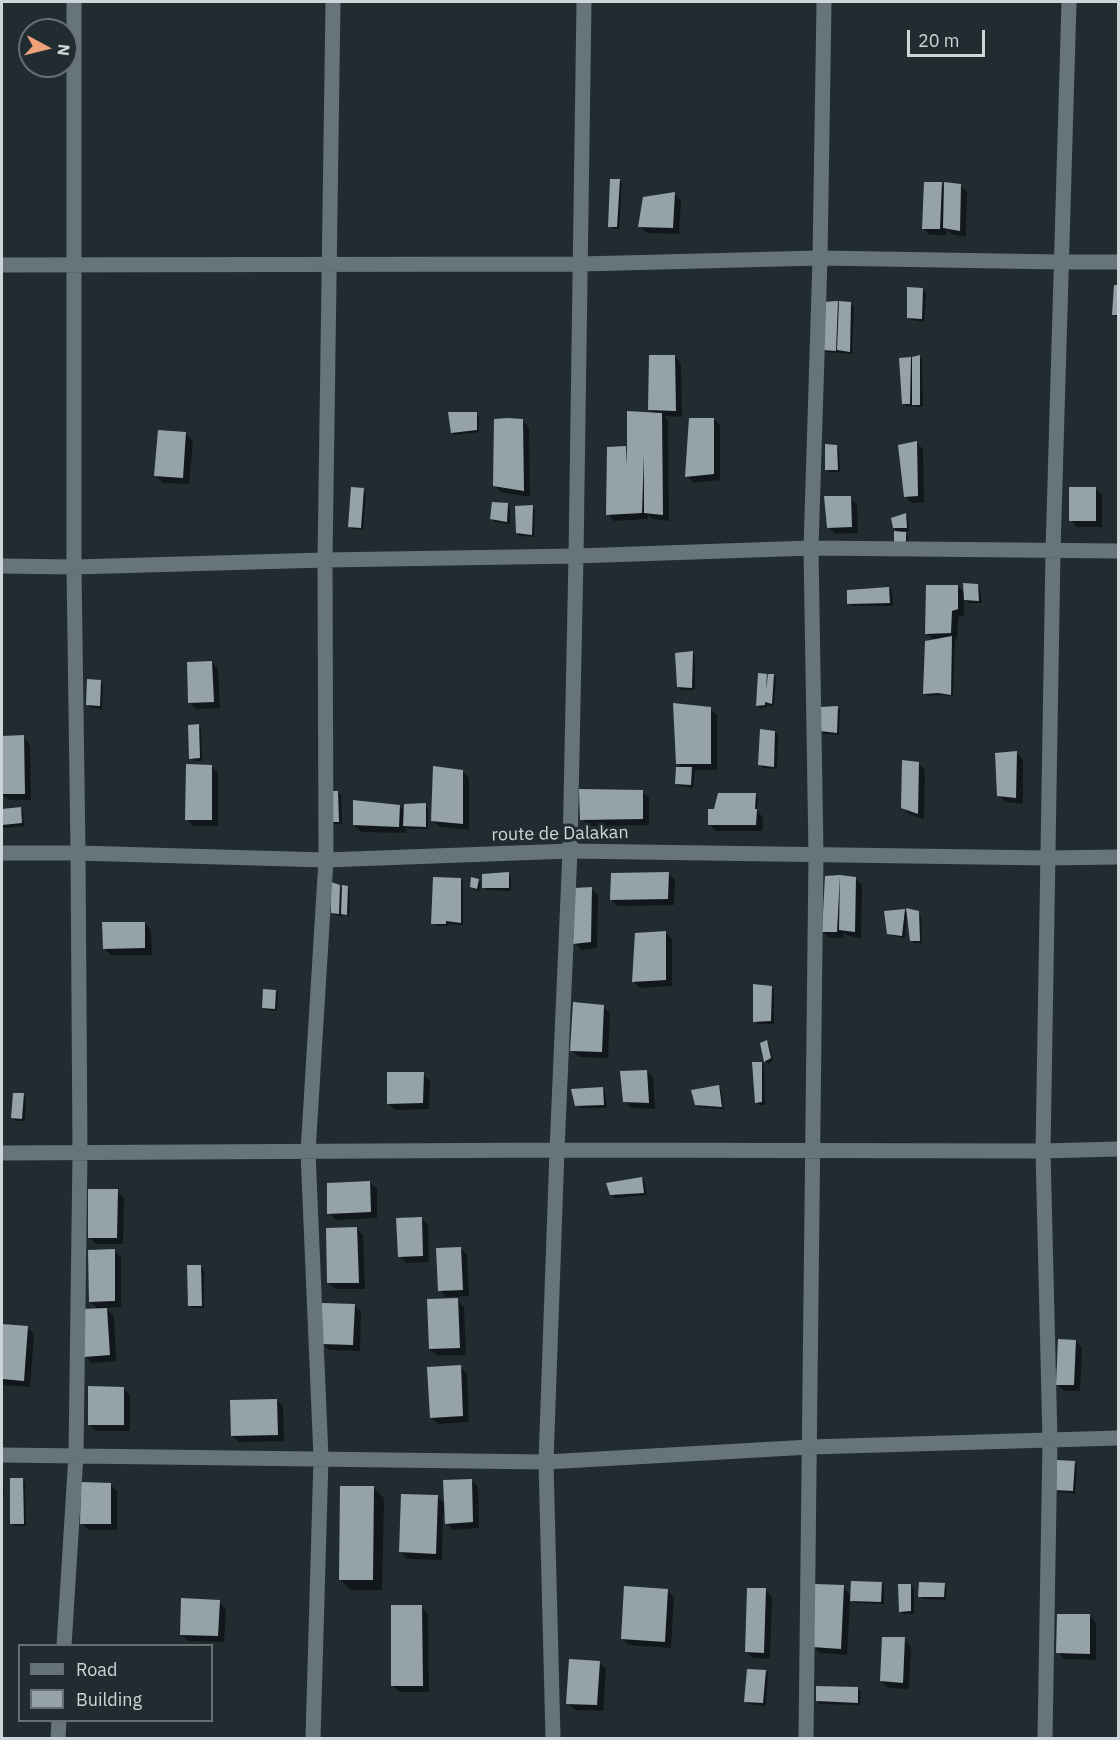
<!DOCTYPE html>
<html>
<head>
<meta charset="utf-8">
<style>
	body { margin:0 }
	#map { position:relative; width:1120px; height:1740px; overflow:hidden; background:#212c31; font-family:"IBM Plex Sans",sans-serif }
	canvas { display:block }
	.frame { position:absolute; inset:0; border:3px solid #ced5d9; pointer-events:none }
	.legend { position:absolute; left:18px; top:1644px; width:195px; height:78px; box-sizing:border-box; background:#212c31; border:2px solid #667074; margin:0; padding:8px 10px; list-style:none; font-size:18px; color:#ced5d9 }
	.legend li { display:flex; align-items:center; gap:12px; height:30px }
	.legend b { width:30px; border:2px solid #667074 }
	.north { position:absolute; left:18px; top:18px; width:60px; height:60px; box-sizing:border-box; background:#212c31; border:2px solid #667074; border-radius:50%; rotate:97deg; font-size:16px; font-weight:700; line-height:24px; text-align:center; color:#ced5d9 }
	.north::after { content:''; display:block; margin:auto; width:21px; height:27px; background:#f0a27a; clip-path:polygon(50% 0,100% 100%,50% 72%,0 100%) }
	.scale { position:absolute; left:907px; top:30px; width:78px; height:27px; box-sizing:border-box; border:3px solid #ced5d9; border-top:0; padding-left:8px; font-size:18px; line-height:21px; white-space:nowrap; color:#ced5d9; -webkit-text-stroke:4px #212c31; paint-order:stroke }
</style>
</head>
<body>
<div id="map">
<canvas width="1120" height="1740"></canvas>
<div class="frame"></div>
<ul class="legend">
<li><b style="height:8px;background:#67747a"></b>Road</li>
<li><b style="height:16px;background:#95a2a9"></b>Building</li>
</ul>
<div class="north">N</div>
<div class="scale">20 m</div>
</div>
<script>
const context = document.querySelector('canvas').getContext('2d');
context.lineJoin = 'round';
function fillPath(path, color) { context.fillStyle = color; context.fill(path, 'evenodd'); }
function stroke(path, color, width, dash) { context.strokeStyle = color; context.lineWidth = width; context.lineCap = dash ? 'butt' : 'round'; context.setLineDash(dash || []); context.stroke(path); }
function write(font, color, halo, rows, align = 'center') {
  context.font = font + ' "IBM Plex Sans",sans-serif'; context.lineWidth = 6; context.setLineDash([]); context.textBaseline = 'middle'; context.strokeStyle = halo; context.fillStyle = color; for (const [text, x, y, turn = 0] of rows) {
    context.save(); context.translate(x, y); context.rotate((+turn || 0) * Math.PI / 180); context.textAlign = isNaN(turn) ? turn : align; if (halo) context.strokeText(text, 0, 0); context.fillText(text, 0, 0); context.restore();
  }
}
fillPath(new Path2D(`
	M619,180L622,183L619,229H613L610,226Z
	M941,184L945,187L960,185L967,192L966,237L951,234L947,229L946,235H930L923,228Z
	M675,194L681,201L679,234L647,233L640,227L644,198Z
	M1115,286H1118V319L1114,314Z
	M923,290L926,293L924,322L911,320L908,317Z
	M837,303L840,306L851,304L854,307L852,354L826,352L823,349Z
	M675,356L681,363L682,417L664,416L668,421L669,521L653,519L648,515V519L614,521L608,514V449L628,447L654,414L649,409Z
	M920,357L922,359L923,407H916L913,404V406L907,407L904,404L910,358L914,362Z
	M476,414L479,417V432L455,435L452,432Z
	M714,419L720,426V480L693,483L687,476Z
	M522,420L529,427L530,497L501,492L494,485Z
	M186,434L193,441L189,484L163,483L156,476Z
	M917,443L923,449L924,502L912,503L906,497Z
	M836,447L839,450L840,472H830L827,469Z
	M1095,488L1102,495V527H1077L1071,520Z
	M363,489L366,492L363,530L353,529L350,526Z
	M850,498L857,505L858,533L835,534L829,527Z
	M507,504L510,507V524L495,522L492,519Z
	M532,507L535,510L534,537L520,536L517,533Z
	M905,515L908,518L909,531H903L908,536V546L895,528Z
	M977,585L980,589L982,603H968L964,599V616L958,617L957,639H955L953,697L942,695L928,696L925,693L934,640L927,633L958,586L965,594Z
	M889,588L892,591L893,606H852L849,603Z
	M692,652L695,655V690H681L678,687Z
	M212,662L218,669L220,708L196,709L190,703Z
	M766,675L769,678L774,675L776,678L774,706L767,705V707L760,708L757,705Z
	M100,681L103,684L102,709L91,708L88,705Z
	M837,707L840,710L839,735L825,734L822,731Z
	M710,709L717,715V770H695L693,788L679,786L676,783L683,768L678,763Z
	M198,726L201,729L202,761H194L191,758Z
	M775,732L778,735L777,769L763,768L760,765Z
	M2,737H23L30,744L31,800H9L2,793Z
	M1017,753L1023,759V804L1006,802L999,796Z
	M918,763L925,770L924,819L909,814L902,807Z
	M212,766L218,773V826H193L187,819Z
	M462,771L469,778V830L440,827L433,821Z
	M338,792L341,795L342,824H335L332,821Z
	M642,792L649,798V825L588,826L582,819Z
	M755,795L758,798L757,811L763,817L762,831H716L709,824L719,811Z
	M425,805L428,808V829H408L406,827V833L361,832L354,825L399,806L405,812Z
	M20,809L23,812L24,826L2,828V810Z
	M668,873L675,880L674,905L618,906L611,900Z
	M508,874L511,877V891L487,890L484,887Z
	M840,876L855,878L862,885L861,938L848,936L844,932L843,938H830L823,932Z
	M460,879L463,882V925L448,924L449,926H436L433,923Z
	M478,880L481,883L479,891L475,890L471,887Z
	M339,886L343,890L347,887L350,891L349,917L342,913V916L335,915L332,912Z
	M591,889L598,895L597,948L581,950L575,943Z
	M904,911L909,915L918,912L921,915L922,943H914L911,940L907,915L905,938L892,936L888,933Z
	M145,923L151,930L152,955H111L104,948Z
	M665,932L672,939V986L640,988L633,981Z
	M771,987L774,990V1024H758L755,1021Z
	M275,991L278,994L277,1011L266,1010L263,1007Z
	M603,1007L610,1013L608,1058L579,1057L572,1051Z
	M767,1042L769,1044L773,1061L769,1064L766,1062L762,1044Z
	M761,1063L764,1066L765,1105H759L756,1102Z
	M647,1071L653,1078L655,1109L631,1108L625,1101Z
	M423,1074L430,1081L429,1109L395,1110L388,1103Z
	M718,1087L721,1090L724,1109L699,1107L696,1104Z
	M602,1089L605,1092L607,1108H580L577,1105Z
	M23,1095L26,1098L25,1121H16L13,1118Z
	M641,1178L644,1181L647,1195L615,1198L612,1195Z
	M370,1183L377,1189V1218L336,1220L329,1213Z
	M117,1191L124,1198L123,1244H96L89,1237Z
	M421,1218L428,1225L429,1262L406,1263L400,1256Z
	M357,1229L363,1236L365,1289H335L328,1283Z
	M460,1248L467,1255L469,1296L446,1297L440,1290Z
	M114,1251L121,1257V1307L105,1308L114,1316L116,1361L92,1363L85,1356L99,1310L90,1301Z
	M201,1267L204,1270V1308H192L189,1305Z
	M457,1300L464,1307L466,1355H437L430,1349Z
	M354,1305L361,1312L360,1351L329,1350L322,1343Z
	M2,1326L27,1327L34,1334L30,1387L2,1385Z
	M1076,1341L1082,1348L1080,1391H1064L1057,1384Z
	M460,1367L467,1374L469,1422L438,1424L431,1417Z
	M124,1389L130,1395V1431H96L89,1424Z
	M277,1400L283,1407L284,1441L239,1442L232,1436Z
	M1074,1462L1077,1465L1075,1494L1059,1492L1056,1489Z
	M2,1479L3,1480L4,1496H2Z
	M22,1479L25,1482L26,1526H15L12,1523Z
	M471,1480L478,1487L479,1528L453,1530L446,1523V1514H443L442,1560L407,1559L401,1552L437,1497L446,1505Z
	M110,1484L117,1491V1530H88L82,1523Z
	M373,1487L384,1498L382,1590H350L340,1579Z
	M881,1583L884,1586V1604L855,1603L850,1598L847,1655L820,1653L814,1647L843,1587L852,1596Z
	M944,1584L947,1587L946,1600L923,1599L920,1596Z
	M911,1585L914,1588V1614H903L900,1611Z
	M766,1590L772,1597L770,1659L753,1658L746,1652Z
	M668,1591L674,1598L671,1648L629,1645L622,1639Z
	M219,1602L226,1609L224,1642L188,1641L181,1634Z
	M421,1607L428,1614L429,1692H400L393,1686Z
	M1090,1616L1096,1623V1660L1064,1659L1058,1652Z
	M904,1639L911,1646L909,1689L888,1688L881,1681Z
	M599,1662L606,1669L603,1711L575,1710L568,1703Z
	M765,1671L768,1674L766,1706L748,1704L745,1701Z
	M858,1689L861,1692L860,1705L820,1704L817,1701Z`), '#0007');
fillPath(new Path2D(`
	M610,179H620L617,227H608Z
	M924,182H942L940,229H922Z
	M944,182L961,184L960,231L943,228Z
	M675,192L673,228L638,227L643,197Z
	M1114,285H1118V315H1112Z
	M907,287L923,288L922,319L907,318Z
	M838,301L836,351L822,350V302Z
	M839,301L851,302L850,352L837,350Z
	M649,355H675L676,411L648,410Z
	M920,355V405H912V357Z
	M911,357L910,404H902L899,358Z
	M627,411L662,413L663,515L644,513V454L642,513L606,515L607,447L626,446L627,466Z
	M448,412H477V430L451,433Z
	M507,418L523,419L524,491L493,486L494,419Z
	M689,418H714V474L685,477Z
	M158,430L186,432L183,478L154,476Z
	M917,441L918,496L904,497L898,445Z
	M825,444L837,445L838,470H825Z
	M351,487L364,488L361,528L348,527Z
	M1069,487H1096V521H1069Z
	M824,496H851L852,527L827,528Z
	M492,502L508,503L507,522L490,519Z
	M533,505L532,535L516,533L515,506Z
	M906,513L907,528H893L891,518Z
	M894,531L906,532V544L894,543Z
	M963,583L978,584L979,601L964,600Z
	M926,585H958V609L952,611L951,633L925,634Z
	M889,587L890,603L847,604V590Z
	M952,636L951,695L938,693L923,694L925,641Z
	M693,651L692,688L677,687L675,653Z
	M212,661L214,702L188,703L187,662Z
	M758,673L767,674L766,690L768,674H774L772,704L765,702V705L756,706Z
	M87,679L101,680L100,706L86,705Z
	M673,703L711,707V764H676Z
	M838,706L837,733L820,731V707Z
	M199,724L200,758L189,759L188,725Z
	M760,729L775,731L774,767L758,765Z
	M24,735L25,794H2V736Z
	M1017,751L1016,798L997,796L995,753Z
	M902,760L919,762L918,814L901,808Z
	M186,764L212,765V820H185Z
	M433,766L463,770V824L431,821Z
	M676,767H692L691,785L675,784Z
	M579,789L643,790V819L580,820Z
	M330,791H338L339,822H330Z
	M718,793H756L755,809H757L756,825H708V809H714Z
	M353,800L400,805L399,827L353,825Z
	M426,803V827L403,826L404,804Z
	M21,807L22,823L2,825V809Z
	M509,872V888H482V874Z
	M669,872L668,899L610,900L611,873Z
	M840,875L837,932H822L825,876Z
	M840,875L856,877L855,932L839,930Z
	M433,877L461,878V923L446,921V924H431Z
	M471,877L479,879L477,889L470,887Z
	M331,882L340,885L339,914L331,913Z
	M342,885L348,886L347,915L341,914Z
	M592,887L591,942L573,944L574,888Z
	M906,908L919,911L920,941H910Z
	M905,909L902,936L887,934L884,911Z
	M102,922H145V948L103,949Z
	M666,931V980L632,982L635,933Z
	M753,984L772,986L771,1021L753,1022Z
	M263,989L276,990L275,1009L262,1008Z
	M573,1002L604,1005L602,1052L570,1051Z
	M767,1040L771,1058L764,1062L760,1043Z
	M752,1062H762V1102L755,1103Z
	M647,1070L649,1103L623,1102L620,1071Z
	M387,1072H424L423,1103L387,1104Z
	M719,1085L722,1107L695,1105L691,1090Z
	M603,1087L604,1105L575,1106L571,1089Z
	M13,1093H24L22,1119L11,1118Z
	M642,1177L644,1193L610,1195L606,1183Z
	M370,1181L371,1212L327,1214V1183Z
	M88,1189H118L117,1238H88Z
	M422,1217L423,1256L398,1257L396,1218Z
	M357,1227L359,1283H327L326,1228Z
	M461,1247L463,1290L438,1291L436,1248Z
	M115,1249V1301L89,1302L88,1250Z
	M187,1265H201L202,1306H188Z
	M458,1298L460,1348L429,1349L427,1299Z
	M322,1303L355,1304L353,1345L321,1344Z
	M107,1308L110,1355L84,1357L81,1309Z
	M2,1324L28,1326L24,1381L2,1379Z
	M1058,1339L1076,1340L1074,1385H1056Z
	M461,1365L463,1416L430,1418L427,1367Z
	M88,1386L124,1387V1425H88Z
	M277,1399L278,1435L231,1436L230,1400Z
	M1057,1460L1075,1461L1073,1491L1055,1490Z
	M10,1478H23L24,1524H10Z
	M472,1479L473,1522L445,1524L443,1480Z
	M81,1482L111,1483V1524H80Z
	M340,1486H374L373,1580H339Z
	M401,1494L438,1495L436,1554L399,1552Z
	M851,1581L882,1582L881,1602L850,1601Z
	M919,1582L945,1583L944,1597H918Z
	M815,1584L844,1585L841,1649L812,1647Z
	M898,1584H911V1611L899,1612Z
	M624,1586L668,1589L665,1642L621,1639Z
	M747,1588H766L764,1653L745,1652Z
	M181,1598L220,1600L218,1636L180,1635Z
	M391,1605H422L423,1686H391Z
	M1057,1614H1090V1654L1056,1653Z
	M882,1637H905L903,1683L880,1681Z
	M569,1659L600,1661L597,1705L566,1704Z
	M747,1669L766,1670L763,1703L744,1702Z
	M816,1686L858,1687V1703L816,1701Z`), '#95a2a9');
stroke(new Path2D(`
	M2,265L580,264L820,258L1060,262H1118
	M2,566L74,567L325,560L576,556L811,548L1118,551
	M2,1153L557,1150L1043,1151L1118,1149
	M2,1455L546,1462L810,1447L1118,1438
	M64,1646L76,1455L80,1153L78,853L74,567V2
	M58,1738L59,1720
	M313,1738L321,1458L308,1152L326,860L325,560L333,2
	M553,1738L546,1462L557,1150L570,851L576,556L584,2
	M806,1738L816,855L811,548L820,258L824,2
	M1045,1738L1050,1441L1043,1151L1053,551L1069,2`), '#67747a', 15);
stroke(new Path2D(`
	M2,853H78L326,860L570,851L1047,858L1118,857`), '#67747a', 15);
write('18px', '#ced5d9', '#212c31', [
	["route de Dalakan",560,834,-1]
]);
</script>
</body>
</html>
